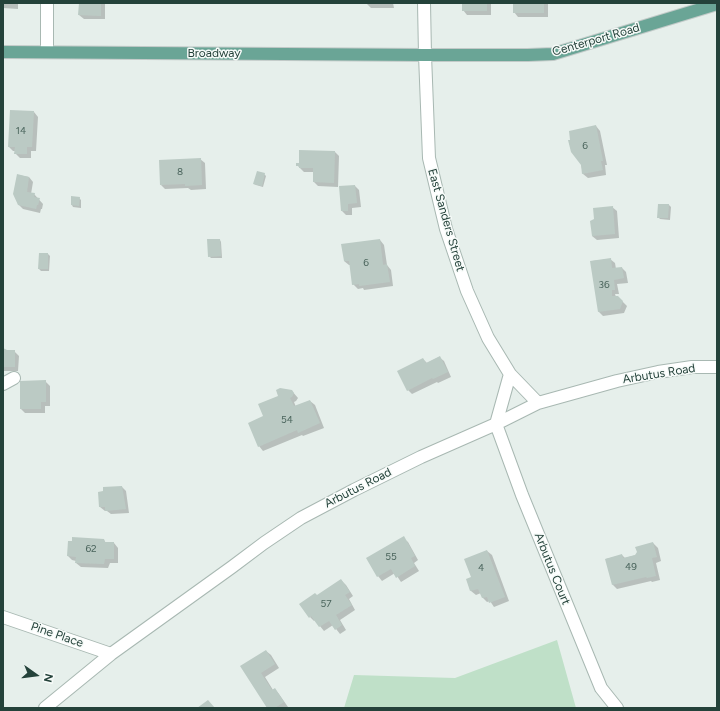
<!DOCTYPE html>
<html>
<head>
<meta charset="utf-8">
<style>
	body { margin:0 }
	#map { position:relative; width:720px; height:711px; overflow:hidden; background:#e6efeb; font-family:Figtree,sans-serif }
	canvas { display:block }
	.frame { position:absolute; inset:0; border:4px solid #24423a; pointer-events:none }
	.north { position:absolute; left:16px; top:655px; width:40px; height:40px; -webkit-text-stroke:3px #f7fbf9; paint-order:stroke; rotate:104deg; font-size:11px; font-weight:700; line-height:16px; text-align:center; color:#24423a }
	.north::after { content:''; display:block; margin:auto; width:14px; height:18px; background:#24423a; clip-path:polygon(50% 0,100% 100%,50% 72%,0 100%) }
</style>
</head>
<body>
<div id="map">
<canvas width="720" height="711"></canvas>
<div class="frame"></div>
<div class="north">N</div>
</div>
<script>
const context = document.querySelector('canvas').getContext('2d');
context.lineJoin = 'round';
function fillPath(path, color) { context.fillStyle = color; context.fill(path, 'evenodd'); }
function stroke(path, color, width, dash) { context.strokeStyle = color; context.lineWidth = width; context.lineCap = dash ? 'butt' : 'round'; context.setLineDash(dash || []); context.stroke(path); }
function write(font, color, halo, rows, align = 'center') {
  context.font = font + ' Figtree,sans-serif'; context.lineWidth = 3; context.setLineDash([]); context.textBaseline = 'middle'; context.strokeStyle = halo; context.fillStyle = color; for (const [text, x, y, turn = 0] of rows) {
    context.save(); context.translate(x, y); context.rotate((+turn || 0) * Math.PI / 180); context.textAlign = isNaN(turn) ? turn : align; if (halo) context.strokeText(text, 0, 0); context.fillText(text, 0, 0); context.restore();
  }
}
fillPath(new Path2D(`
	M557,640L576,708H344L354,675L455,678Z`), '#bfe0c8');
fillPath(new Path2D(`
	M3,3H18V9L3,8Z
	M80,3H105V19H84L79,15Z
	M366,3H393L394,8H371Z
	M463,3H491V15H467L463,10Z
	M514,3H548V17H518L514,12Z
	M34,112L38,117L36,151H31V158H20L15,153L16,151H13L9,147Z
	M596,126L600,131L607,165H605L606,175L588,178L583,174L581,164Z
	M335,152L339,156L338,187L318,186L314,182V172H304L297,165Z
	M200,159L205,163L206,189L191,190L188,188L165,189L161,185Z
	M264,174L266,176L263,187L256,185L254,184Z
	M18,175L29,177L33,182L31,194H34L43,204L42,209H41L40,213L23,209L19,205Z
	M355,186L359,190L361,207L352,208V215H346L342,211L340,187Z
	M79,198L81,200V208L73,207L72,205Z
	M659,205H669L671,207L670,220L660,219L658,217Z
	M612,207L617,211L619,238L597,240L592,236Z
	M220,240L221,242L222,258H211L209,256Z
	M380,240L384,245L387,265L391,270L393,286L364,290L363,288L358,289L353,284L351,265H349L344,261Z
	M48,254L50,256L49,271H41L39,269Z
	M610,259L615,263L616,269L622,268L626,272L628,283L617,284L619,294H615L616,297H618L627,306L624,313L603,316L599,312L592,261Z
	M3,349L6,351H14L19,356L18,371H3Z
	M439,357L444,361L451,377L438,383L437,382L412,394L408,390L423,359L427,363Z
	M45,381L50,386V406H45V413H25L21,409Z
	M292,391L298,398L296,401L294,402L296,407L310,401L315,405L324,428L303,436L302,435L263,451L259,446L264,417Z
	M122,487L126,491L129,513L111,514L107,511H105L100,507Z
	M403,538L408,542L418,560L414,563L419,571L401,582L395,573L382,581L378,576Z
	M104,540L106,543H114L118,548V563H110L108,568L81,567L76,563V561L72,560L68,556Z
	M653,543L658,548L661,561L656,563L660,580L652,582L651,581L617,589L613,585L606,559L622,555L625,558L636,555Z
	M487,551L492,555L509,601L494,607L490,601L487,602L483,598L481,593L476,595L471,591L467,580L473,578Z
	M341,580L346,585L353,596L349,599L355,610L340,620L346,630L340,634L333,625L324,631L315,620L314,621L310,617L317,597Z
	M266,651L271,655L279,668L265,677L273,690L275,689L279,694L288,707L286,708H268L242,666Z`), '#0003');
fillPath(new Path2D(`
	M79,3H101V16L78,15Z
	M462,3H487V11H462Z
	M513,3H544V13H513Z
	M10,110L34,111L32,147H27V154H14L15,147H8Z
	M596,125L603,161H601L603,170L582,174L581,165L571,152L568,140H570L569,131Z
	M299,150L335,151L334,183L313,182V168H299V166H296V163H299Z
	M201,158L202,185L185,186V184L160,185L159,160Z
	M257,171L265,173L262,186L253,184Z
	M17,174L29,177L27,192L35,193L34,197L40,198L38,205H37L36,209L18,205L13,194Z
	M355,185L357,203L348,204V211H341L339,186Z
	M71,196L80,197L79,206L71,205Z
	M658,204H669L668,218H657Z
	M613,206L615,234L592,236L590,221L594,219L593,208Z
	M207,239H220L221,256L208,257Z
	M380,239L383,265L387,264L390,282L359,286V284L352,285L349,261H344L341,244Z
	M39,253H48V269H38Z
	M611,258L612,268L622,267L624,278L614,280L615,290H612V296H618L623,301L620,309L598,312L590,261Z
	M3,348L7,350H15V367H3Z
	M440,356L448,372L433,379L432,378L407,391L397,371L423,358L426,363Z
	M46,380V402H41V409H20V381Z
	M280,388L292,390L294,393L292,397L290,398L294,406L310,400L320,423L298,433L297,430L258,447L248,423L263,416L258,404L278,396L276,390Z
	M122,486L126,509L105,511V507H99L98,492L103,491V487Z
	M404,536L415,556L411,558L415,566L396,578L391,569L377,577L366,558Z
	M72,537L104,539L105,542H114V559H105L104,564L75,563L76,557L67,556L68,541H72Z
	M653,542L657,557L652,558L656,576L647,578L646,577L612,585L605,559L622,554L623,558L635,555L637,552L635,547Z
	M487,550L505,597L489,603L487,597L482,598L478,589L470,591L466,579L471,577L464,559Z
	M341,579L350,592L345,595L352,605L336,615L342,625L335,630L329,621L319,627L311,616L309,618L299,604L315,593L317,595Z
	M266,650L275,664L261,673L272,690L275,688L284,702L275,708H267L240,666Z
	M208,700L215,708H197Z`), '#bbcac4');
const minor = new Path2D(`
	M424,3L425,55L429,158L446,229L467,291L488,338L510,374L538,403
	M47,52V3
	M510,374L496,424L522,495L601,688L617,708
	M3,384L14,378
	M3,617L111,654
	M45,708L111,654L232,567L264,543L301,518L354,490L421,457L496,424L538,403L617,381L658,372L692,367H717`);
const major = new Path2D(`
	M3,52L425,55H528L553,54L717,4`);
stroke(minor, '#a8b8b2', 14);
stroke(major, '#c2cac8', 14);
stroke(minor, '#fff', 12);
stroke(major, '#6aa596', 12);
write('10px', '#4a645c', null, [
	["14",21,131],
	["6",585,146],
	["8",180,172],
	["6",366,263],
	["36",604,285],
	["54",287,420],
	["62",91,549],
	["55",391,557],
	["49",631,567],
	["4",481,568],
	["57",326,604]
]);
write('12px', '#24423a', '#f7fbf9', [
	["Centerport Road",596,40,-16],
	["Broadway",214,53],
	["East Sanders Street",446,220,74],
	["Arbutus Road",659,374,-9],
	["Arbutus Road",358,488,-27],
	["Arbutus Court",552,569,68],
	["Pine Place",57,635,19]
]);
</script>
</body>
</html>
